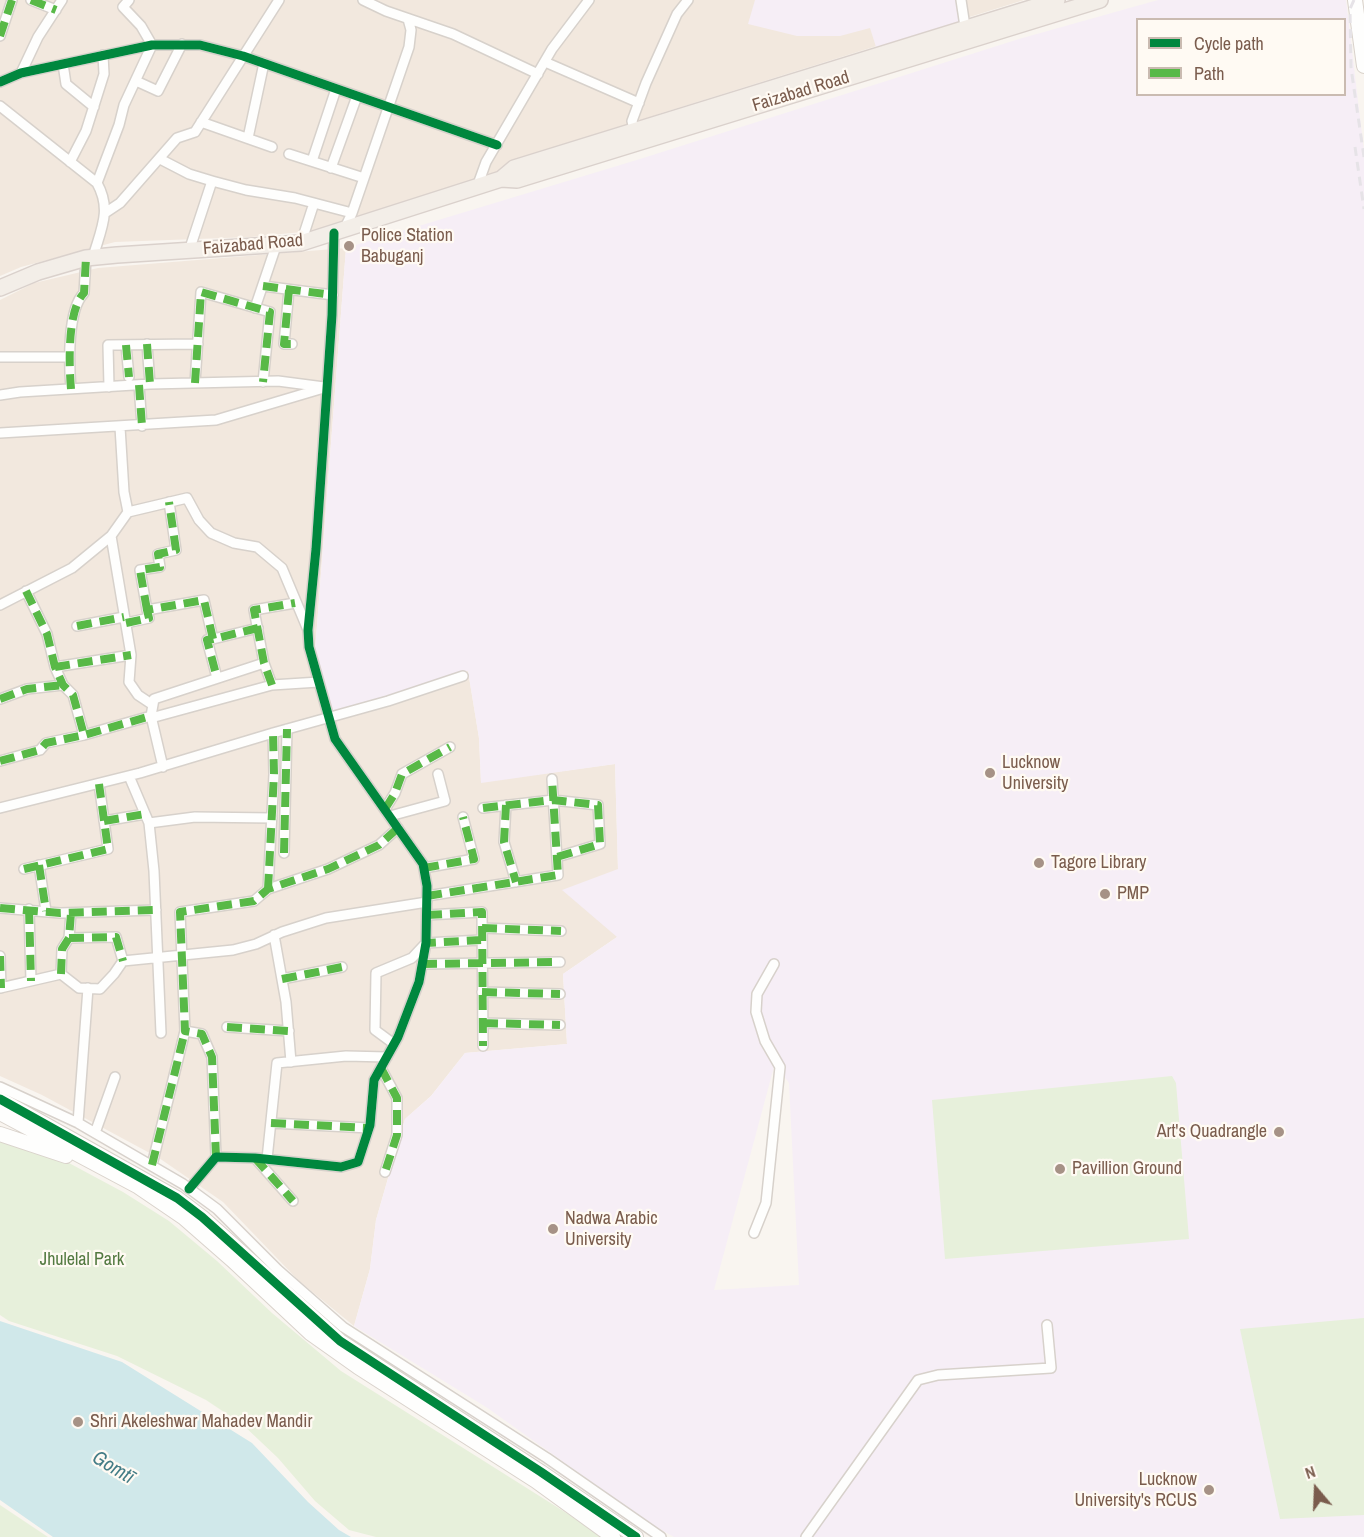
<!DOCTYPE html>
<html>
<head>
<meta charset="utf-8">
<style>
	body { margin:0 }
	#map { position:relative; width:1364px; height:1537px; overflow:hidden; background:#f9f5f0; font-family:"Archivo Narrow",sans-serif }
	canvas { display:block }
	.legend { position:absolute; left:1136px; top:18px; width:210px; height:78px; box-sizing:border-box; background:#fffaf3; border:2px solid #cabbb1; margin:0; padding:8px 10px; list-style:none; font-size:18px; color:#7a5c4d }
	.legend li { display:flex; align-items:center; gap:12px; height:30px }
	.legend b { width:30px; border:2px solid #cabbb1 }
	.north { position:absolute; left:1286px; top:1459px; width:60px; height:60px; -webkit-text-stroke:4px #fffaf3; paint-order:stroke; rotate:341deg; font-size:16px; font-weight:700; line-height:24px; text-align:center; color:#7a5c4d }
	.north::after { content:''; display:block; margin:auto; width:21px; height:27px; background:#7a5c4d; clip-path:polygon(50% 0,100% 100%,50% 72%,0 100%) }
</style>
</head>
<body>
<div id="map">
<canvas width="1364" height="1537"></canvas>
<ul class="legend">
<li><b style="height:8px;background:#00873e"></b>Cycle path</li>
<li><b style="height:8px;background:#58b947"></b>Path</li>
</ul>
<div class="north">N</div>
</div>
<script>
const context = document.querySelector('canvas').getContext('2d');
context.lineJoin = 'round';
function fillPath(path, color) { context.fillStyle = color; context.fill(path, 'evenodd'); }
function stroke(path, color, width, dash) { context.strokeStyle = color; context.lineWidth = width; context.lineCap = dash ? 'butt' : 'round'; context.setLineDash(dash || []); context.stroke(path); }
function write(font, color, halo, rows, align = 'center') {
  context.font = font + ' "Archivo Narrow",sans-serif'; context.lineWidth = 4.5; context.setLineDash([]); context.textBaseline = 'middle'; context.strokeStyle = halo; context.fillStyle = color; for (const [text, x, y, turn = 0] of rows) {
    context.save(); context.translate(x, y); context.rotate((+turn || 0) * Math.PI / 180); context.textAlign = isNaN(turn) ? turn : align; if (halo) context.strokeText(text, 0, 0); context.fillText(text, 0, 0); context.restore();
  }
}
fillPath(new Path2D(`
	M0,0H1024L662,113L467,183L312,231L251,237L115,242L21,267L0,276Z
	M346,248L315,651L334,713L468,671L479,738L481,782L615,764L618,869L617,937L563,974L567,1044L465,1053L431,1096L405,1119L376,1220L370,1269L354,1326L299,1281L223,1202L159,1158L42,1095L0,1076V300L34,283L98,268Z`), '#f2e8de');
fillPath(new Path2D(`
	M755,0H958L961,24L876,47L870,28L840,36H797L748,24Z
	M1158,0H1346L1364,151V1537H674L651,1524L486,1407L354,1326L370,1269L376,1220L405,1119L431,1096L465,1053L567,1044L563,974L617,937L562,890L618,869L615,764L481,783L479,738L468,671L333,713L315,651L346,248L640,159L1019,39ZM1138,20H1344V94H1138ZM775,1063L789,1083L799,1285L714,1290Z`), '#f6eef6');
fillPath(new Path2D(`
	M1172,1076L1176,1083L1189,1239L945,1259L932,1100Z
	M0,1126L123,1192L169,1221L217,1261L272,1313L341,1371L568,1514L601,1537H376L349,1530L315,1501L278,1458L242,1424L206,1400L117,1356L9,1321L0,1315Z
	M1364,1318V1515L1280,1519L1240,1329Z
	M0,1505L48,1537H0Z`), '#e7f0db');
fillPath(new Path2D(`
	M0,1321L122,1362L252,1443L308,1502L339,1530L351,1537H53L0,1500Z`), '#d0e8ea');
const street = new Path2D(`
	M31,0L56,10
	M363,0L386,11L453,34L538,74
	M961,0L966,33
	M0,36L12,0
	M545,62L639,103
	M63,64L66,84L94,107
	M21,73L38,37L62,0
	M136,81L158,91L182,44
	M0,82L21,73L152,45H200L243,56L497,145
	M0,106L97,183C112,210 101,229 93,257
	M201,122L272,147
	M635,134L632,121L646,83L677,14L688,0
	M248,138L264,63
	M289,154L364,178
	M160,159L189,174L212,181L246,190L295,198L352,213
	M312,161L336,89
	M70,162L86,131L104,74L103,55
	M331,168L357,96
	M97,183L119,125L124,105L152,45L141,26L123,7L129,0
	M477,187L486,162L552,49L589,0
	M105,213L120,203L177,138L195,132L279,0
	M344,230L352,213L409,47L411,30L408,19
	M301,243L314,203
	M189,251L212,181
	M263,286L333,295
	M289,290L284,344H292
	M255,308L276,246
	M147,344L150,384
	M126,345L129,377
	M0,357H69
	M195,383L201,292L270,312L263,382
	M139,385L142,426
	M109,387L108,345L198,344
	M71,389C69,365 67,310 84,293L86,258
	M0,395L20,392L150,384L278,381L324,387
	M0,433L216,420L327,387
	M128,512L187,498L199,520L211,533L234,543L257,547L282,568L308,630
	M111,536L131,655L129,682L138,695L153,705
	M26,591L47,634L55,667L63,685L73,695L84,735
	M0,605L72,568L111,536L128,512L124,492L120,427
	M147,610L140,570L160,567L158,554L176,550L169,502
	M126,623L149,618L147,610L204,600L213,639L258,628
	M77,626L124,617
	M213,639L207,640L217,678
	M55,667L131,655
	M272,685L264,663L254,610L295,603
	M0,699L27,689L63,685
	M151,718L272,685L319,682
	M0,761L40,750L46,743L84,735L151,716
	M163,767L151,716L154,699L264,663
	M129,776L149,823L154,871L161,1033
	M506,805L504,842L516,882
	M0,808L140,773L273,733L388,701L463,676
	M483,808L553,800L598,805L600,844L557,857
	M385,809L395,793L402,774L450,747
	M390,816L445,801L438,774
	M104,821L145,814
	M149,823L195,817L272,818
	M284,853L287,729
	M39,865L46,911
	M424,868L474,859L463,817
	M24,869L108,849L99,784
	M268,889L274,774L273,733
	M427,896L558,875L552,779
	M0,908L60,913L156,910
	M29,909L31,981
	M427,915L482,912L483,1046
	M482,928L561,931
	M274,935L286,1002L291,1062
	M69,938L116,937L123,961
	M0,956L1,988
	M422,964L560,962
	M61,974L62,949L69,938L71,913
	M282,979L342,967
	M0,988L61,974L79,988L100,989L114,974L123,961L233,950L256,944L282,932L326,918L427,902
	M482,992L560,994
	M483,1023L560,1025
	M227,1027L289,1031
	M394,1044L375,1030L376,973L412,958L426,943L481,940
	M381,1068L397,1098V1135L385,1172
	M0,1087L78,1123L183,1184L217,1209L278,1270L343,1327L547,1458L661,1537
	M78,1123L88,988
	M271,1123L369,1128
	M95,1133L115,1077
	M216,1157L212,1057L202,1034L185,1031L180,912L254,901L268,889L328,869L379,845L398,828
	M255,1158L293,1201
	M267,1159L277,1063L346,1056L387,1057
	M152,1165L185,1031
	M189,1189L216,1157L255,1158L341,1167L358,1162L370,1125L374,1080L398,1037L419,982L426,943L427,886L423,864L335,739L309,647L308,630L316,549L332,315L334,233
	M754,1233L766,1203L780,1067L765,1041L756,1012L757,994L774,964
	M806,1537L918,1380L938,1375L1051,1368L1047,1325`);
const secondary = new Path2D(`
	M1355,0L1364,66
	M0,1099L177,1198L202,1217L340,1341L541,1472L636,1537
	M0,1113L137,1186L184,1218L232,1260L310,1333L358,1367L536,1481L613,1537
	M0,1134L66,1156`);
const primary = new Path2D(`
	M501,179L514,168L1057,0
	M0,288L38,272L86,258L117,255L301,243L501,179L517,180L1100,0`);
stroke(street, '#d7d1cb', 12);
stroke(secondary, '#d9d2cb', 16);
stroke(primary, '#dad1cc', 18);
stroke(street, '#fefefd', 9);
stroke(secondary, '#fefefd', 14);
stroke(primary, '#f3eee8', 15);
stroke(new Path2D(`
	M1354,0L1350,9L1351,68L1364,157
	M1355,147L1364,209`), '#e6e3e7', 3, [9, 6]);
stroke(new Path2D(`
	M31,0L56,10
	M0,36L12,0
	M263,286L333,295
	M289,290L284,344H292
	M147,344L150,384
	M126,345L129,377
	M195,383L201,292L270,312L263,382
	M139,385L142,426
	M71,389C69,365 67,310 84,293L86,258
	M26,591L47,634L55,667L63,685L73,695L84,735
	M147,610L140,570L160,567L158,554L176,550L169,502
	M126,623L149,618L147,610L204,600L213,639L258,628
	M77,626L124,617
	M213,639L207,640L217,678
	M55,667L131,655
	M272,685L264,663L254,610L295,603
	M0,699L27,689L63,685
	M0,761L40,750L46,743L84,735L151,716
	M506,805L504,842L516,882
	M483,808L553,800L598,805L600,844L557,857
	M385,809L395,793L402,774L450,747
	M104,821L145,814
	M284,853L287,729
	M39,865L46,911
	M424,868L474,859L463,817
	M24,869L108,849L99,784
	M268,889L274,774L273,733
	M427,896L558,875L552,779
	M0,908L60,913L156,910
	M29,909L31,981
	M427,915L482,912L483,1046
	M482,928L561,931
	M69,938L116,937L123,961
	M425,948L426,943L481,940
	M0,956L1,988
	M422,964L560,962
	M61,974L62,949L69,938L71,913
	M282,979L342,967
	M482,992L560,994
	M483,1023L560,1025
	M227,1027L289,1031
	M381,1068L397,1098V1135L385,1172
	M271,1123L369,1128
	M216,1157L212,1057L202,1034L185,1031L180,912L254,901L268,889L328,869L379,845L398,828
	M255,1158L293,1201
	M152,1165L185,1031`), '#58b947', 8, [15, 8]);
stroke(new Path2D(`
	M0,82L21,73L152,45H200L243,56L497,145
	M0,1099L177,1198L202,1217L340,1341L541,1472L636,1537
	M189,1189L216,1157L255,1158L341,1167L358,1162L370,1125L374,1080L398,1037L419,982L426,943L427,886L423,864L335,739L309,647L308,630L316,549L332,315L334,233`), '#00873e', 9);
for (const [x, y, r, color] of [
	[349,246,6,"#a69286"],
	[990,773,6,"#a69286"],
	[1039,863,6,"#a69286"],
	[1105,894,6,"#a69286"],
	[1279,1132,6,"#a69286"],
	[1060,1169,6,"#a69286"],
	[553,1229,6,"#a69286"],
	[78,1422,6,"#a69286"],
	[1209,1490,6,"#a69286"]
]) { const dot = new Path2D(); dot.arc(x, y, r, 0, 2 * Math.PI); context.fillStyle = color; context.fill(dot); stroke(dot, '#fffaf3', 2); }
write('18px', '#7a5c4d', '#fffaf3', [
	["Faizabad Road",801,92,-17],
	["Faizabad Road",253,245,-5]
]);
write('18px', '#7a5c4d', '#fffaf3', [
	["Police Station",361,236],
	["Babuganj",361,257],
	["Lucknow",1002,763],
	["University",1002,784],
	["Tagore Library",1051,863],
	["PMP",1117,894],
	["Art's Quadrangle",1267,1132,"right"],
	["Pavillion Ground",1072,1169],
	["Nadwa Arabic",565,1219],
	["University",565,1240],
	["Shri Akeleshwar Mahadev Mandir",90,1422],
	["Lucknow",1197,1480,"right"],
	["University's RCUS",1197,1501,"right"]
], 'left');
write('18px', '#537a41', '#fffaf3', [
	["Jhulelal Park",82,1260]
]);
write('italic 20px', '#437c86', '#fffaf3', [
	["Gomtī",113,1468,31]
]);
</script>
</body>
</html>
